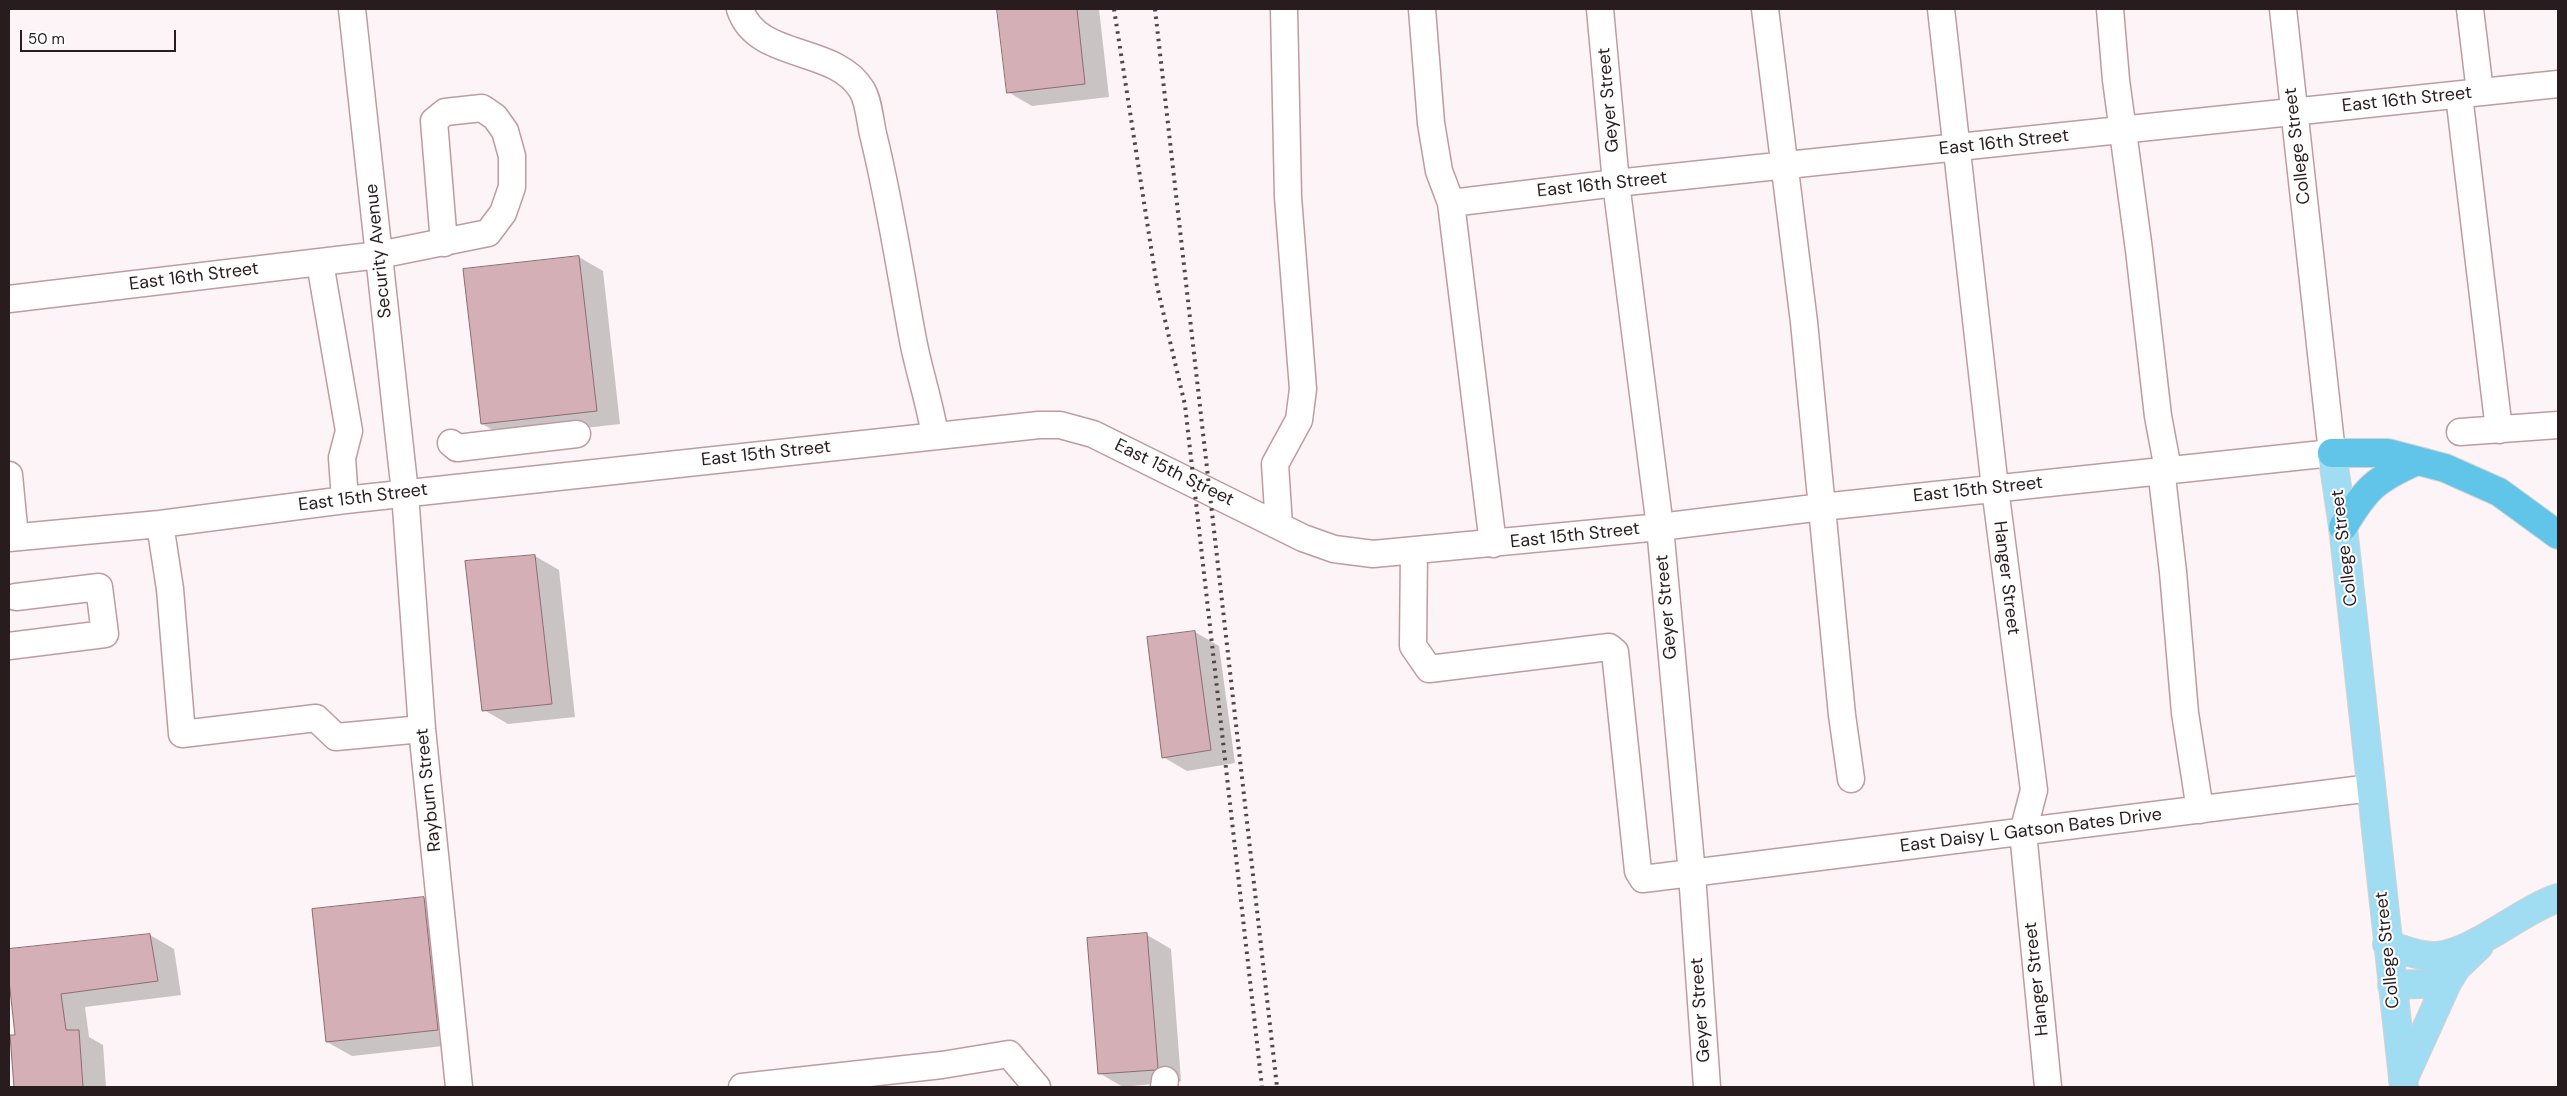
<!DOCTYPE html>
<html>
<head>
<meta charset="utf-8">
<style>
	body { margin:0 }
	#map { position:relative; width:2567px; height:1096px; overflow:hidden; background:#fcf4f6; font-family:"DM Sans",sans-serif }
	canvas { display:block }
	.frame { position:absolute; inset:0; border:10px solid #291c1e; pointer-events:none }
	.scale { position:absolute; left:20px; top:30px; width:156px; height:22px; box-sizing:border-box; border:2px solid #291c1e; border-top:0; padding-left:6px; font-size:15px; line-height:18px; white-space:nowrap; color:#291c1e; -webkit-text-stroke:4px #fff; paint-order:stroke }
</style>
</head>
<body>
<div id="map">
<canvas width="2567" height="1096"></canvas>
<div class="frame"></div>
<div class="scale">50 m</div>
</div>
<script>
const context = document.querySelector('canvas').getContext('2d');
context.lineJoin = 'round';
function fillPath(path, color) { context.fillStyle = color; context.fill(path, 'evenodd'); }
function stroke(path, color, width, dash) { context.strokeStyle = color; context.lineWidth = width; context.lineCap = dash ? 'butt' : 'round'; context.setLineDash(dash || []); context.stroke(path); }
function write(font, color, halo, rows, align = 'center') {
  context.font = font + ' "DM Sans",sans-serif'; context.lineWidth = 4; context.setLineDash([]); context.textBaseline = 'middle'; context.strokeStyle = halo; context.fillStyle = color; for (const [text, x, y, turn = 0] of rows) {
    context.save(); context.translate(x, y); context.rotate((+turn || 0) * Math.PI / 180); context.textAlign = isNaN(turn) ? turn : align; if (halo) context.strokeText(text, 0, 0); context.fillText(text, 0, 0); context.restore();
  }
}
fillPath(new Path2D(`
	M998,9H1099L1109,97L1032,106L1008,92Z
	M579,257L603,271L620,424L506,437L482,424Z
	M535,556L559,570L575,717L508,724L484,710Z
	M1195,632L1219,646L1235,763L1187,771L1163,757L1148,638Z
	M424,899L448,913L462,1044L352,1056L327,1042Z
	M150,935L174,949L181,995L85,1007L89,1037L103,1045L106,1087H16L12,1036H17L9,950Z
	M1147,935L1171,949L1181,1081L1123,1087L1099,1073Z`), '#0003');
const building = new Path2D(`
	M997,9H1077L1085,84L1007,93Z
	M579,256L597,411L481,424L463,269Z
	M535,555L552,704L482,711L465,561Z
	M1195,631L1211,750L1162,758L1147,637Z
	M424,897L438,1030L326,1042L312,909Z
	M1147,933L1158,1067L1155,1070L1098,1074L1087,938Z
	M150,934L158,981L61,994L66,1030H79L83,1087H14L10,1035H15L9,980V949Z`);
fillPath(building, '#d4b0b6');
stroke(building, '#8c6b71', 1);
const minor = new Path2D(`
	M352,9L405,493L422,729L459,1087
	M740,9C757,61 835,45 862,90C869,102 870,121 873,134C890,202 900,271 913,340C919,372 930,403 935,436
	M1422,9L1431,123L1439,171L1451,203L1493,544
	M1600,9L1616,183L1660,527L1692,874L1707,1087
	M1765,9L1804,322L1842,715L1851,779
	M1941,9L1995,488L2034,790L2023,832L2048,1087
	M2110,9L2116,80L2139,250L2158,416L2167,464L2162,477L2173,572L2185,713L2200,810
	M2470,9L2480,92
	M2459,95L2499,430
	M1451,203L1616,183L2558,84
	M320,263L349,431L342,458L345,500
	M9,299L379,255L488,233L503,213L512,187V156L505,131L495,117L482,108L445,112L434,121L444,243
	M2460,432L2558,425
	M451,443L457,448L577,434
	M9,475L15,537
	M160,524L170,589L182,734L316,718L336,737L422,729
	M1279,526L1275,464L1299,420L1303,389L1288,197L1284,9
	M9,538L160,524L345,500L1039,425H1060L1093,434L1303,538L1334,549L1373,554L1660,527L1822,507L2332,453L2283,9
	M1414,552L1413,646L1429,669L1609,647L1615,652L1638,871L1643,879L2371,788
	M9,646L105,634L99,587L16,597
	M742,1087L942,1065L1009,1054L1037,1087
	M1164,1087L1165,1080`);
const major = new Path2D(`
	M2332,453L2343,527L2404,1087
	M2387,944C2402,950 2420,957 2436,956C2475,953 2519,911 2558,898
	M2392,985L2447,983
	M2403,1080L2447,983L2456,968L2479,946`);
const highway = new Path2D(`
	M2332,453H2388L2445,468L2499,492L2558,535
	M2343,527C2366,488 2376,479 2417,461`);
stroke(minor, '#bf9ba1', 29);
stroke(major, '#d4d2d2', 30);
stroke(highway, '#d4d2d2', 30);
stroke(minor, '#fff', 26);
stroke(major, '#a0dcf2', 28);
stroke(highway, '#61c5e9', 28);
stroke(new Path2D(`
	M1114,9L1157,286L1185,405L1262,1087
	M1155,9L1277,1087`), '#514547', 4, [2.5, 5]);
write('18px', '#291c1e', '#fff', [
	["Geyer Street",1609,100,-95],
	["East 16th Street",2407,100,-6],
	["East 16th Street",2004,143,-6],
	["College Street",2298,146,-97],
	["East 16th Street",1602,185,-6],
	["Security Avenue",379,251,-96],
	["East 16th Street",194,277,-7],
	["East 15th Street",766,454,-6],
	["East 15th Street",1174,473,26],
	["East 15th Street",1978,490,-6],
	["East 15th Street",363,498,-7],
	["East 15th Street",1575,536,-6],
	["College Street",2345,548,-97],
	["Hanger Street",2006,578,83],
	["Geyer Street",1667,607,-95],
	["Rayburn Street",429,790,-96],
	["East Daisy L Gatson Bates Drive",2031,831,-7],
	["College Street",2388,950,-96],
	["Hanger Street",2037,979,-96],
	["Geyer Street",1701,1010,-94]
]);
</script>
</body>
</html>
